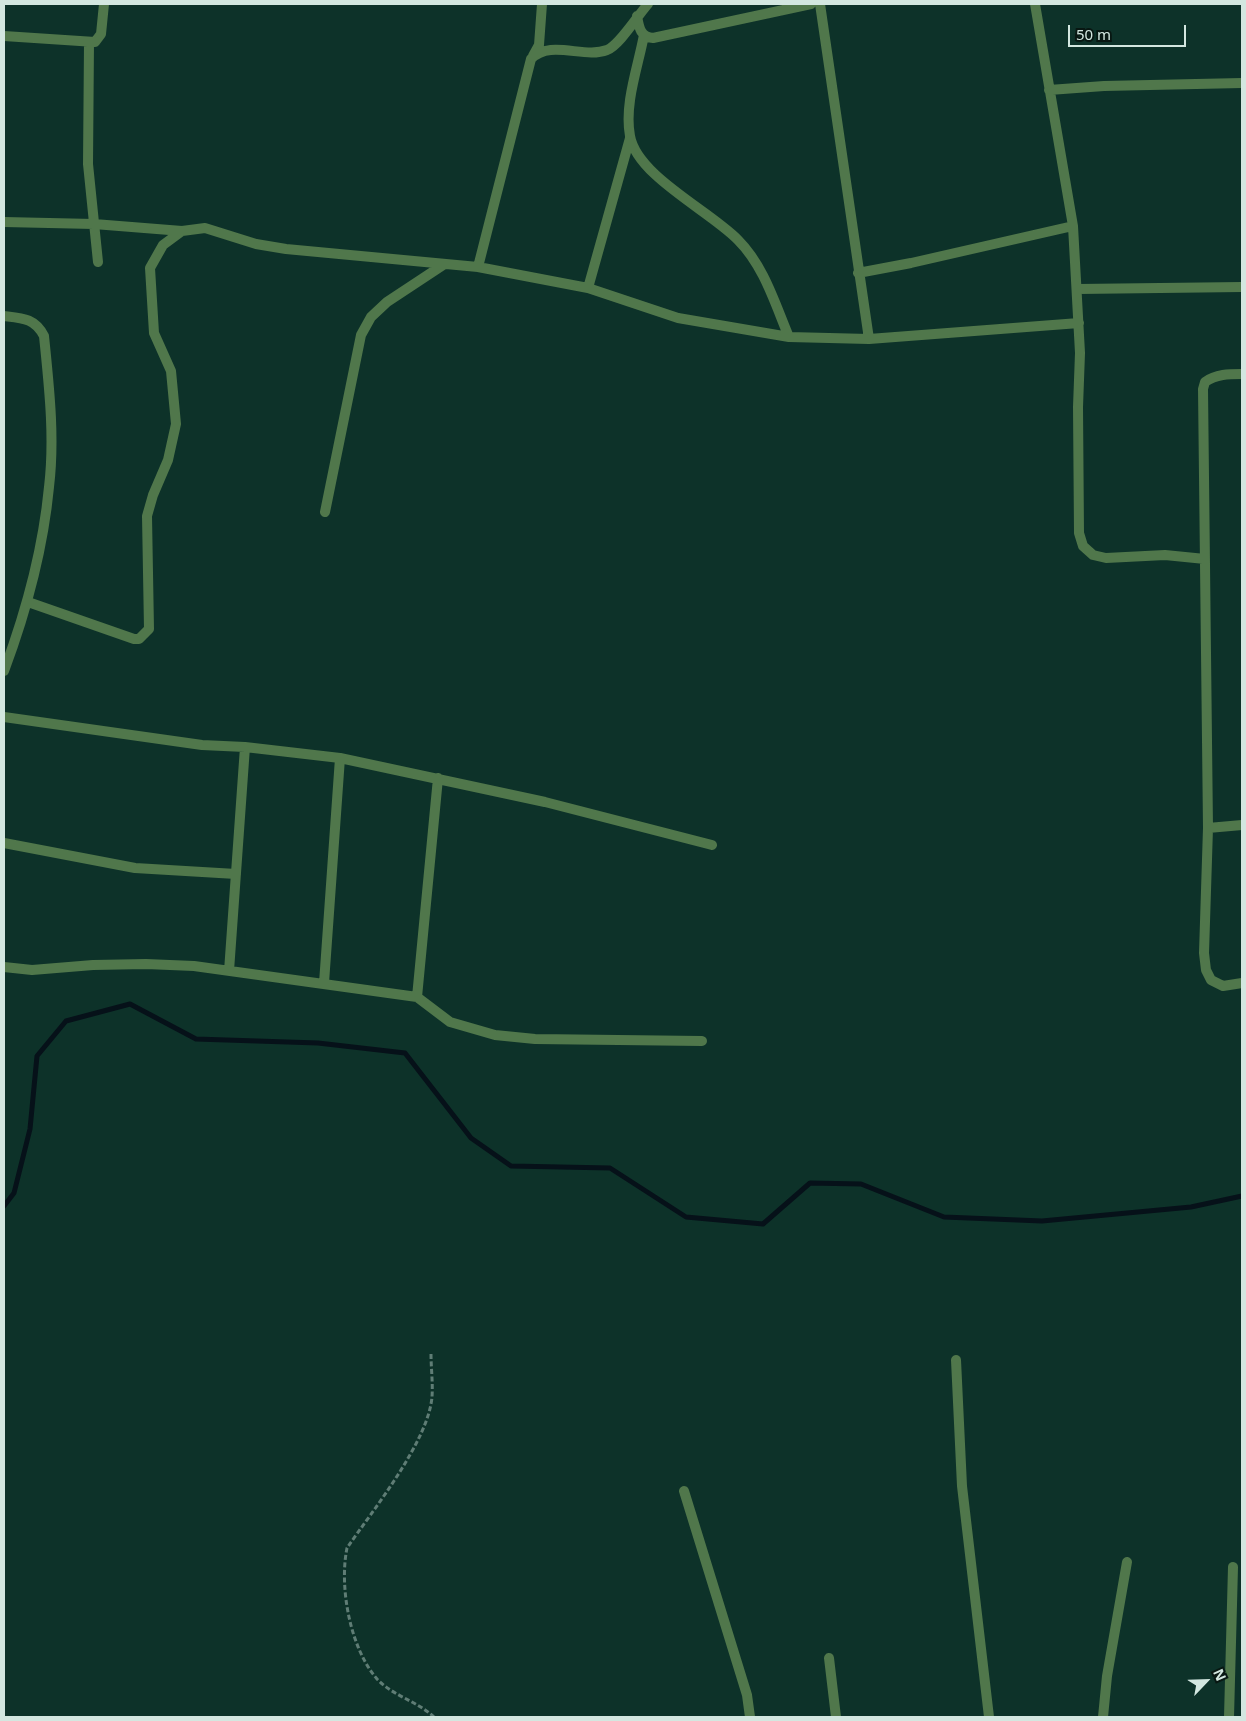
<!DOCTYPE html>
<html>
<head>
<meta charset="utf-8">
<style>
	body { margin:0 }
	#map { position:relative; width:1246px; height:1721px; overflow:hidden; background:#0d3229; font-family:"Noto Sans",sans-serif }
	canvas { display:block }
	.frame { position:absolute; inset:0; border:5px solid #d3e7e0; pointer-events:none }
	.north { position:absolute; left:1181px; top:1656px; width:50px; height:50px; -webkit-text-stroke:4px #081712; paint-order:stroke; rotate:66deg; font-size:14px; font-weight:700; line-height:20px; text-align:center; color:#d3e7e0 }
	.north::after { content:''; display:block; margin:auto; width:18px; height:22px; background:#d3e7e0; clip-path:polygon(50% 0,100% 100%,50% 72%,0 100%) }
	.scale { position:absolute; left:1068px; top:25px; width:118px; height:22px; box-sizing:border-box; border:2px solid #d3e7e0; border-top:0; padding-left:6px; font-size:15px; line-height:18px; white-space:nowrap; color:#d3e7e0; -webkit-text-stroke:4px #081712; paint-order:stroke }
</style>
</head>
<body>
<div id="map">
<canvas width="1246" height="1721"></canvas>
<div class="frame"></div>
<div class="north">N</div>
<div class="scale">50 m</div>
</div>
<script>
const context = document.querySelector('canvas').getContext('2d');
context.lineJoin = 'round';
function stroke(path, color, width, dash) { context.strokeStyle = color; context.lineWidth = width; context.lineCap = dash ? 'butt' : 'round'; context.setLineDash(dash || []); context.stroke(path); }
stroke(new Path2D(`
	M4,1206L14,1193L30,1129L37,1056L66,1021L130,1004L196,1039L318,1043L405,1053L471,1138L511,1166L610,1168L686,1217L763,1224L810,1183L861,1184L944,1217L1042,1221L1191,1207L1242,1196`), '#061119', 5);
stroke(new Path2D(`
	M431,1354C431,1368 433,1383 432,1397C428,1442 373,1510 347,1548C339,1587 350,1648 377,1679C393,1696 417,1701 434,1717`), '#5f7d75', 3, [5, 2.5]);
stroke(new Path2D(`
	M820,4L869,339
	M1035,4L1073,226L1080,353L1078,407L1079,533L1083,546L1093,555L1106,558L1165,555L1205,559
	M637,16C639,27 640,37 653,38L811,4
	M644,35C638,67 624,104 630,136C637,176 710,211 738,240C764,266 775,304 789,337
	M4,36L95,42L101,34L104,4
	M89,43L88,164L98,262
	M533,56L539,45L542,4
	M1049,90L1104,86L1242,83
	M4,222L94,224L182,231
	M478,267L531,59C550,39 584,59 607,50C619,46 638,15 648,4
	M858,273L911,263L1073,226
	M588,288L630,138
	M1078,289L1242,287
	M4,316C22,318 35,318 44,336C49,386 55,437 49,487C43,550 26,612 4,671
	M1242,374C1229,374 1216,374 1205,382L1203,389L1208,828L1204,953L1206,970L1211,980L1223,986L1242,983
	M325,512L361,335L371,317L387,302L443,265
	M28,602L134,639H139L149,629L147,516L153,495L168,460L176,424L171,371L154,333L150,268L163,245L182,231L205,228L256,244L286,249L478,267L588,288L678,318L789,337L869,339L1079,323
	M4,717L202,745L245,747L340,758L545,802L712,845
	M1208,828L1242,825
	M4,843L135,868L236,874
	M4,967L32,970L93,965L146,964L194,966L417,997L450,1022L495,1035L535,1039L702,1041
	M229,971L245,747
	M324,983L340,758
	M417,997L438,778
	M956,1360L962,1486L989,1717
	M684,1491L747,1695L750,1717
	M829,1658L836,1717
	M1103,1717L1107,1676L1127,1562
	M1229,1717L1233,1567`), '#50774b', 10);
</script>
</body>
</html>
